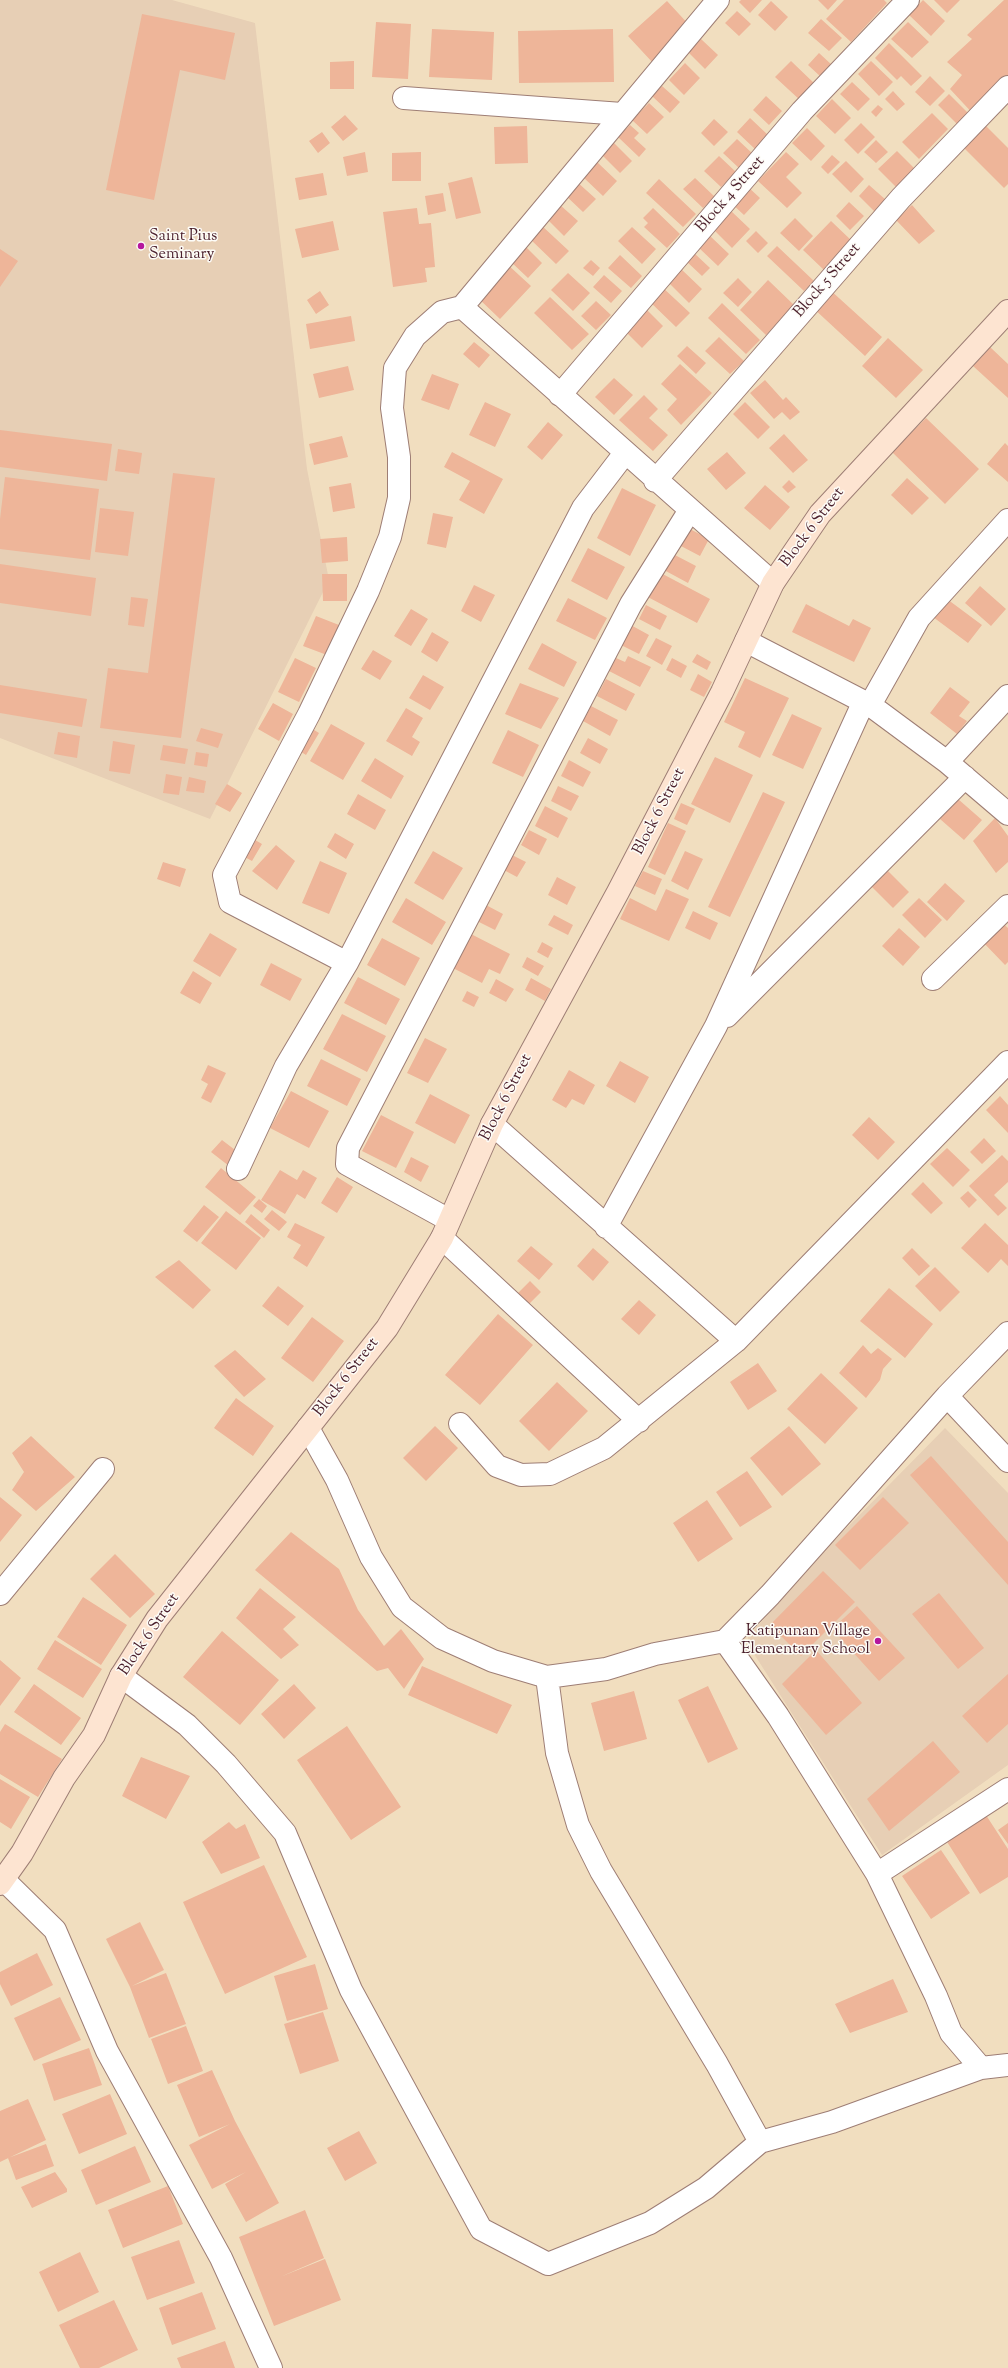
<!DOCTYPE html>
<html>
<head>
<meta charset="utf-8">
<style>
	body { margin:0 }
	canvas { display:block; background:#f1debf }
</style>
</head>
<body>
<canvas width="1008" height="2368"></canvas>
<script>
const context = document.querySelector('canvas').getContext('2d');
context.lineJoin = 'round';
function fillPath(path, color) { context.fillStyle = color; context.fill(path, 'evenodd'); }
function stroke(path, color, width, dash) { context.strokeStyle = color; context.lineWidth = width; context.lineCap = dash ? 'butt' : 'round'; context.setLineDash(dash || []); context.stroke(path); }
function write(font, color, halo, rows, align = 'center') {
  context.font = font + ' "Sorts Mill Goudy",serif'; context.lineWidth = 3; context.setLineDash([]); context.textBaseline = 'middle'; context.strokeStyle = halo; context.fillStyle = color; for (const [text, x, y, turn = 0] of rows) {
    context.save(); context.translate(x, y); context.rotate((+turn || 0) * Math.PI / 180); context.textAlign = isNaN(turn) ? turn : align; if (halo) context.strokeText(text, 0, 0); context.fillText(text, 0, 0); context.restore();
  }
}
fillPath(new Path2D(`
	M0,0H172L255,23L307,469L329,580L210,819L0,738Z
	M945,1428L1008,1493V1765L882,1855L749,1646L748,1637L828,1547Z`), '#e7cfb5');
fillPath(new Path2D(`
	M741,0H762L750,13L739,2Z
	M818,0H837L828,10Z
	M844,0H884L887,3L851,42L826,19Z
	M923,0L945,21L931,36L909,15Z
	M934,0H960L947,13Z
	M1004,0H1008V82L976,117L950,89L962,75L947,62L972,39L967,35Z
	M667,1L691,27L653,63L628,36Z
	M771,1L788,17L775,31L758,15Z
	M737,11L751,24L739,36L725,23Z
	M142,14L235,33L225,80L180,70L154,200L106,190Z
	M821,19L842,38L829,51L808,33Z
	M376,22L411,24L408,79L372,77Z
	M908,22L929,42L912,58L891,39Z
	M432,29L494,32L492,80L429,77Z
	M613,29L614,82L519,83L518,31Z
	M701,39L718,55L705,69L688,52Z
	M889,43L922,76L911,86L901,76L897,80L875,58Z
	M819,53L832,65L821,77L808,65Z
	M354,61V89H330V62Z
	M791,61L816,85L801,101L775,77Z
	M871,61L893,82L879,96L858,74Z
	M685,63L700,78L684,95L669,80Z
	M930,76L945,91L930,106L915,92Z
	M852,82L870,99L858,111L840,94Z
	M662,86L680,102L670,113L652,96Z
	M893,91L905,104L897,111L885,99Z
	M949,94L968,113L957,124L938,105Z
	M766,96L782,111L769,125L753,110Z
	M832,99L851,118L835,134L816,116Z
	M649,103L664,117L647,134L632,120Z
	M878,105L883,109L876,117L871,112Z
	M932,113L948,129L919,159L902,142Z
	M345,115L358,129L343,141L331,127Z
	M750,118L768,135L755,149L737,132Z
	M714,119L728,132L714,146L701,133Z
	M861,123L875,137L858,154L844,140Z
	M630,125L639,133L634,138L646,149L639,157L618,137Z
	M527,126L528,163L495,164L494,127Z
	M986,126L1008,148V184L1004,188L964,148Z
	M807,128L825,146L811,161L792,143Z
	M322,132L330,143L318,153L309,141Z
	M737,139L753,154L740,169L723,153Z
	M876,140L888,152L876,163L864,152Z
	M612,141L632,161L620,173L600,153Z
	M897,151L916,170L898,189L878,169Z
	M365,152L368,172L347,176L343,157Z
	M421,152V181H392V153Z
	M786,152L799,164L786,177L802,193L787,208L758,181Z
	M832,155L840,162L828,174L821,167Z
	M719,156L736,172L721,187L704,171Z
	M846,161L864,179L851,193L832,174Z
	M597,162L617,181L603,196L583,177Z
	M323,173L327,195L299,200L295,178Z
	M472,177L481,213L456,219L448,183Z
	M695,178L715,197L703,208L683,189Z
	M659,179L696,214L683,227L646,193Z
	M576,181L596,199L583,212L564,194Z
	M869,185L886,200L875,212L859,196Z
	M747,186L760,198L744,215L731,203Z
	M443,193L446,211L428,215L425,196Z
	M849,202L864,216L850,230L836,216Z
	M559,204L578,221L564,236L546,218Z
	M912,205L935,231L919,244L896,220Z
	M417,208L419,224L431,223L435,267L425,268L427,282L393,287L383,212Z
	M653,208L680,234L667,248L644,227L648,223L643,218Z
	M730,210L750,229L732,248L712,228Z
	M795,218L813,236L799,251L780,233Z
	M333,221L339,250L302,258L295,229Z
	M831,221L852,241L824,270L803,250Z
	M541,225L569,251L556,264L529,238Z
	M632,227L656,249L642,264L618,241Z
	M756,231L768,243L758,253L746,241Z
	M709,235L729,254L718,266L698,247Z
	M525,246L542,263L528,278L510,261Z
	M777,246L814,281L804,291L767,256Z
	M0,249L18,261L0,287Z
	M693,252L710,268L702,276L685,260Z
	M620,255L642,276L631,288L608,268Z
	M591,260L600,268L593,276L583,268Z
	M507,264L531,286L500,319L476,296Z
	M680,268L702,289L689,303L667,281Z
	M568,273L590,293L573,311L551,290Z
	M604,275L622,291L611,303L593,287Z
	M738,278L752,292L738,307L723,293Z
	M768,280L794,305L766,335L740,310Z
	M661,286L690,313L676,327L648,300Z
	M829,289L882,337L865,356L812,307Z
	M320,291L329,305L316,314L307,300Z
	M550,297L589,334L572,350L534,313Z
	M596,301L611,315L596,330L581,316Z
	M722,303L760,340L746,354L708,318Z
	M645,308L663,326L642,348L624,330Z
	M351,316L355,341L310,349L306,324Z
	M719,337L744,361L730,374L705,351Z
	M888,338L923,370L896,398L862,366Z
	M474,342L490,355L479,368L463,354Z
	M687,346L706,363L696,374L677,356Z
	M990,347L1008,364V398L973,366Z
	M680,364L712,393L681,425L667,410L677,399L661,384Z
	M348,366L354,390L319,398L313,374Z
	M432,374L459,384L449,410L421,400Z
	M614,378L633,395L614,415L595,397Z
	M765,380L783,400L786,397L800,412L790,420L782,412L774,419L750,393Z
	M644,395L658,409L649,418L668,435L653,451L619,420Z
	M485,402L511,414L495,447L469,435Z
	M745,402L770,427L758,439L733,414Z
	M926,418L979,469L945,504L892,452Z
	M548,422L563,435L542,460L527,447Z
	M0,430L112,444L107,481L0,467Z
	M784,434L808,460L793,473L769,448Z
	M342,436L348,457L314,465L309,444Z
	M1005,443L1008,446V482L987,464Z
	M118,449L142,453L139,474L115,471Z
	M452,452L503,479L484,514L459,500L470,481L444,467Z
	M727,452L746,473L726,490L707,469Z
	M173,473L215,478L181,738L100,728L108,668L148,673Z
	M5,477L99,489L90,560L0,549V519Z
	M907,478L929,498L912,515L891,495Z
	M789,480L796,487L788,493L782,487Z
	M351,483L355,508L333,512L329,487Z
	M765,485L790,507L770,530L744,508Z
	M622,488L656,505L630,556L597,538Z
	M100,508L134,512L128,556L95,552Z
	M433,513L453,517L446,548L427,544Z
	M688,528L709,539L700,556L679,545Z
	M347,537L348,561L322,563L320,539Z
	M588,548L625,567L607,600L571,581Z
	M673,554L696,566L688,583L664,570Z
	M0,564L96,578L91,616L0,603Z
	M657,571L710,599L697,623L644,595Z
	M322,574H347V601H323Z
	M474,585L495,595L481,622L461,611Z
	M980,586L1006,609L991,626L965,603Z
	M131,597L148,599L144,627L128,625Z
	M568,598L607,618L595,640L556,621Z
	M947,599L982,625L968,643L933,617Z
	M806,604L849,626L853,619L871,628L854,662L792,632Z
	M646,605L667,616L660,630L639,619Z
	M411,609L428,619L411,646L394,636Z
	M316,616L339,625L327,655L303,646Z
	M629,624L649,635L639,654L619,644Z
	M432,632L449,642L437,662L421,652Z
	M656,638L672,646L662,665L646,656Z
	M542,643L577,662L564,687L528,669Z
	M373,650L392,661L380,680L361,669Z
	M697,654L711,662L707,670L692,662Z
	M628,656L651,667L640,687L609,671L616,658L625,662Z
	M295,658L316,668L299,702L278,692Z
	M672,658L687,666L681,678L666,670Z
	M698,674L712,682L704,697L690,690Z
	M423,675L444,687L430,710L409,698Z
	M745,678L789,698L760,758L738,747L745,732L724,722Z
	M606,679L635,694L626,711L597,696Z
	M520,683L559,698L541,729L505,714Z
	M0,685L87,699L82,727L0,713Z
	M950,687L970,702L959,716L967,721L957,734L930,713Z
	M273,703L293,714L279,741L258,729Z
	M591,706L618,720L610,736L583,721Z
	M406,708L423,718L412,737L420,742L412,756L386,741Z
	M792,714L822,728L803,769L772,755Z
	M331,724L365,743L343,780L310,761Z
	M306,725L319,733L306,755L293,747Z
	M201,728L223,734L218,748L196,741Z
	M508,730L539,745L523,777L492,763Z
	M58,732L80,736L77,758L54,754Z
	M588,738L608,749L600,764L580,753Z
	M113,741L135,745L130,774L109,771Z
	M163,745L188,749L185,764L160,760Z
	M196,752L209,754L207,767L194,765Z
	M715,757L753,775L730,823L691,804Z
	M375,758L404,776L391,799L361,781Z
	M569,760L591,772L583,787L561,776Z
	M166,774L182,777L179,795L163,793Z
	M189,777L206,781L204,793L186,791Z
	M227,784L242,793L230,812L215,804Z
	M558,786L579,796L571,811L551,801Z
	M763,792L785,802L730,917L708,907Z
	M358,794L386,810L375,830L347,814Z
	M958,799L982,820L964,840L940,819Z
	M681,803L695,809L687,825L674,819Z
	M545,806L568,818L558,838L535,826Z
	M995,818L1008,836V862L996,873L973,841Z
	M668,823L686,831L665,875L648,867Z
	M529,830L547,839L539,855L521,845Z
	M335,833L354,844L346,859L327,847Z
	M250,837L262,844L252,861L239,854Z
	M276,845L295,861L277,890L252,871Z
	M433,851L463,868L443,900L414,883Z
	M685,851L703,859L688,890L671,881Z
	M510,854L526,862L517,877L502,869Z
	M320,861L347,873L329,914L302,903Z
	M163,862L186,869L180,887L157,879Z
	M643,871L662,879L655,895L635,886Z
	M888,871L909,892L893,908L872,887Z
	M557,877L576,887L567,905L548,895Z
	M945,883L965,901L947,921L927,902Z
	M666,889L689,899L669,941L620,919L630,898L656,911Z
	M406,898L446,922L432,945L392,922Z
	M919,898L942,920L925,938L902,915Z
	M484,904L503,914L495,930L475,920Z
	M693,911L718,923L710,940L685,928Z
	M554,915L573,925L568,935L548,925Z
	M1000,921L1008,928V962L1005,965L981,940Z
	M899,928L920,947L903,966L882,946Z
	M210,933L237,949L220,977L193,961Z
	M469,933L510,954L500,974L489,969L482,983L451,967Z
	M382,938L420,958L405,986L367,965Z
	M542,942L553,948L548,958L537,952Z
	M527,957L544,966L538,976L522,967Z
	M271,963L302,979L290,1001L260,985Z
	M193,971L212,983L200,1004L180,993Z
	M358,977L400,999L386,1025L344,1003Z
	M531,978L551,989L545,1001L525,990Z
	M496,979L514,989L506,1002L489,993Z
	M467,991L479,997L474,1007L462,1001Z
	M342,1014L386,1036L367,1072L323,1049Z
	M425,1038L447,1049L428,1083L407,1073Z
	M321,1059L361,1079L347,1106L307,1086Z
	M620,1061L649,1077L635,1103L606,1086Z
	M208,1065L226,1073L211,1103L201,1098L208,1084L201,1080Z
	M569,1070L595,1085L584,1105L572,1099L566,1108L552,1100Z
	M291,1091L329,1111L309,1148L270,1128Z
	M430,1094L470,1115L455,1144L415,1123Z
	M1000,1096L1008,1105V1133L986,1110Z
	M381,1115L414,1132L396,1168L362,1151Z
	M869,1117L895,1142L878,1160L852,1135Z
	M984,1138L996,1151L982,1164L970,1152Z
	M222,1140L239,1153L229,1166L211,1152Z
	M947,1148L970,1170L953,1187L930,1164Z
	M1002,1155L1008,1161V1182L994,1195L1007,1208L998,1216L969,1186Z
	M411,1157L429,1166L421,1182L404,1172Z
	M221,1168L256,1197L240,1215L205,1187Z
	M280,1170L297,1180L303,1170L317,1178L305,1199L297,1194L285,1214L261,1200Z
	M337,1177L353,1187L337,1213L321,1203Z
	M923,1182L943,1203L931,1214L911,1194Z
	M968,1191L977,1200L969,1208L960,1198Z
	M259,1199L267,1206L262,1213L253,1206Z
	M204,1205L219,1217L197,1242L183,1231Z
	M272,1210L287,1222L279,1231L264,1219Z
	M226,1211L261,1238L236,1270L201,1243Z
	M251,1214L270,1230L264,1238L245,1222Z
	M295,1223L325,1237L307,1267L293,1258L301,1245L287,1237Z
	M985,1223L1008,1245V1266L1001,1259L988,1273L961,1248Z
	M531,1246L553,1264L539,1280L517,1261Z
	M593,1248L609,1262L593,1281L577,1266Z
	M912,1248L930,1266L919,1276L902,1258Z
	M179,1260L211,1290L193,1309L155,1277Z
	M935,1267L960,1292L940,1312L915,1286Z
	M530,1281L541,1292L528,1305L517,1294Z
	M278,1286L304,1306L288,1326L262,1306Z
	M889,1288L933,1324L905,1358L860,1321Z
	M639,1300L656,1315L639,1335L621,1319Z
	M498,1314L533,1345L480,1405L445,1375Z
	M312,1317L344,1341L313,1382L281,1358Z
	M863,1345L871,1354L878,1348L892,1359L883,1369L880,1380L866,1398L839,1373Z
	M235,1350L266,1379L244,1397L214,1366Z
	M758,1363L777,1391L748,1410L730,1382Z
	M821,1373L858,1408L825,1444L787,1409Z
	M557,1382L588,1411L549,1451L519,1421Z
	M236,1398L274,1426L253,1456L214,1428Z
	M435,1426L458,1448L426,1481L403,1458Z
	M789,1426L821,1464L782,1496L750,1458Z
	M31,1436L75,1477L36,1511L12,1490L24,1472L12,1453Z
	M931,1456L1008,1542V1585L910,1475Z
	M747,1471L772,1507L740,1527L716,1492Z
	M0,1497L22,1515L0,1542Z
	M883,1497L909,1523L860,1570L835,1545Z
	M707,1500L733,1539L698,1562L673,1523Z
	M291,1532L339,1569L358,1610L384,1646L401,1629L424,1659L404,1689L388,1668L377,1671L255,1570Z
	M115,1554L155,1594L130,1618L90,1579Z
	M823,1571L855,1602L801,1656L770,1625Z
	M260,1588L296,1617L283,1629L299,1645L281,1659L236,1618Z
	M939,1593L984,1648L958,1669L912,1614Z
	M83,1597L127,1625L101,1665L57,1637Z
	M857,1606L905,1658L879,1681L832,1629Z
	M222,1631L279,1680L240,1725L183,1677Z
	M55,1640L102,1669L83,1698L37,1669Z
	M816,1650L862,1703L826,1735L782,1684Z
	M0,1660L21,1678L0,1706Z
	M422,1666L512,1705L497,1734L408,1695Z
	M1008,1674V1724L987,1743L962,1716Z
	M34,1684L81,1718L61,1745L14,1712Z
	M294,1684L316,1708L284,1739L261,1714Z
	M708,1686L738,1749L708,1763L678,1700Z
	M634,1691L647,1739L604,1751L591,1703Z
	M5,1724L62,1759L38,1797L0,1774V1732Z
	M347,1726L401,1807L351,1840L297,1760Z
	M933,1741L960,1772L889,1831L867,1799Z
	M141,1757L190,1776L166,1819L122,1796Z
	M0,1779L30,1797L11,1829L0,1822Z
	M984,1812L1008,1849V1877L980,1894L944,1837Z
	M229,1822L236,1829L245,1824L260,1858L221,1874L202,1842Z
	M1008,1823V1844L998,1830Z
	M941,1850L970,1893L931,1919L902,1876Z
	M264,1865L307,1957L225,1994L183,1902Z
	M140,1922L164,1970L132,1986L166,1973L186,2024L149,2038L130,1987L106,1939Z
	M37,1953L53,1985L11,2006L0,1984V1972Z
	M315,1964L328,2009L287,2021L274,1976Z
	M893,1979L908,2012L850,2033L835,2004Z
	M60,1997L81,2040L34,2061L14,2018Z
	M323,2012L339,2061L300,2074L284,2024Z
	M186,2026L203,2071L168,2084L151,2039Z
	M89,2048L102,2085L54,2101L42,2064Z
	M212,2070L235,2121L279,2203L246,2222L225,2184L246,2172L212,2189L189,2145L230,2124L199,2137L177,2085Z
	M110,2094L127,2134L79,2154L62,2114Z
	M28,2099L46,2140L0,2162V2111Z
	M359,2131L377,2163L345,2181L327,2148Z
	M46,2144L54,2166L16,2180L8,2158Z
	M135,2146L151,2182L96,2205L81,2170Z
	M55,2172L67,2189V2192L32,2208L21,2187Z
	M168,2186L183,2224L123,2248L108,2210Z
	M305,2210L324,2258L280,2277L325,2259L341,2300L274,2326L239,2237Z
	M179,2240L195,2283L147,2300L131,2257Z
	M80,2252L99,2292L58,2312L39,2272Z
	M202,2292L216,2329L172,2345L159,2308Z
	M114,2300L138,2350L99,2368H80L59,2325Z
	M225,2341L235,2368H181L177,2358Z`), '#eeb599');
const street = new Path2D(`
	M404,98L622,114
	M462,307L773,583
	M560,395L802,111L908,0
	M625,453L583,508L347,963L230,902L224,875L309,714L368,591L390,537L399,498V457L392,408L395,368L415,336L442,312L462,307L718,0
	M655,481L901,198L1008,87
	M746,641L870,705L947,762L1008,814
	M870,705L919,618L1008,520
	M947,762L1008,696
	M933,979L1008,906
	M727,1016L965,777
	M492,1124L736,1341
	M238,1169L286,1066L347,963
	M449,1220L347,1164L348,1148L631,604L690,510
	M606,1227L716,1026L864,701
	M442,1238L639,1421
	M947,1396L1008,1461
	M460,1424L497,1466L521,1475L550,1474L604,1448L736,1341L1008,1062
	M308,1428L337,1480L371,1557L402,1607L442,1638L493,1661L547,1677L606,1669L655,1654L725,1641L770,1595L947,1396L1008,1333
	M0,1594L103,1469
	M725,1641L778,1716L877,1874L936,1996L951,2033L981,2068
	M121,1676L187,1725L226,1764L285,1833L351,1990L481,2229L548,2264L650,2223L706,2188L760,2142L832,2122L981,2068L1008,2065
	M547,1677L557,1753L578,1825L601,1871L717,2064L760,2142
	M877,1874L1008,1789
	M4,1880L55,1930L107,2051L221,2258L271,2368`);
const secondary = new Path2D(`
	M0,1884L22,1853L64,1778L94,1735L121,1676L157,1619L387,1328L442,1238L492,1124L618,892L722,692L773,583L820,514L1008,311`);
stroke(street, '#9e7e75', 24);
stroke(secondary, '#9e7e75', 24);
stroke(street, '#fff', 22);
stroke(secondary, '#fde4d1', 22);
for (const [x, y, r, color] of [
	[141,246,4,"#b5179e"],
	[878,1641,4,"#b5179e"]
]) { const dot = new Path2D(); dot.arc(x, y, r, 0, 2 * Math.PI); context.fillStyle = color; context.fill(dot); stroke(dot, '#fdfcf7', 1.5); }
write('16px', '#4a1f2b', '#fdfcf7', [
	["Block 4 Street",731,195,-49],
	["Block 5 Street",828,281,-49],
	["Block 6 Street",813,528,-53],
	["Block 6 Street",660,812,-63],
	["Block 6 Street",507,1098,-63],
	["Block 6 Street",347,1378,-52],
	["Block 6 Street",150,1635,-56]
]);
write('16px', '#4a1f2b', '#fdfcf7', [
	["Saint Pius",149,237],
	["Seminary",149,255],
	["Katipunan Village",870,1632,"right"],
	["Elementary School",870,1650,"right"]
], 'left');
</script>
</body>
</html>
